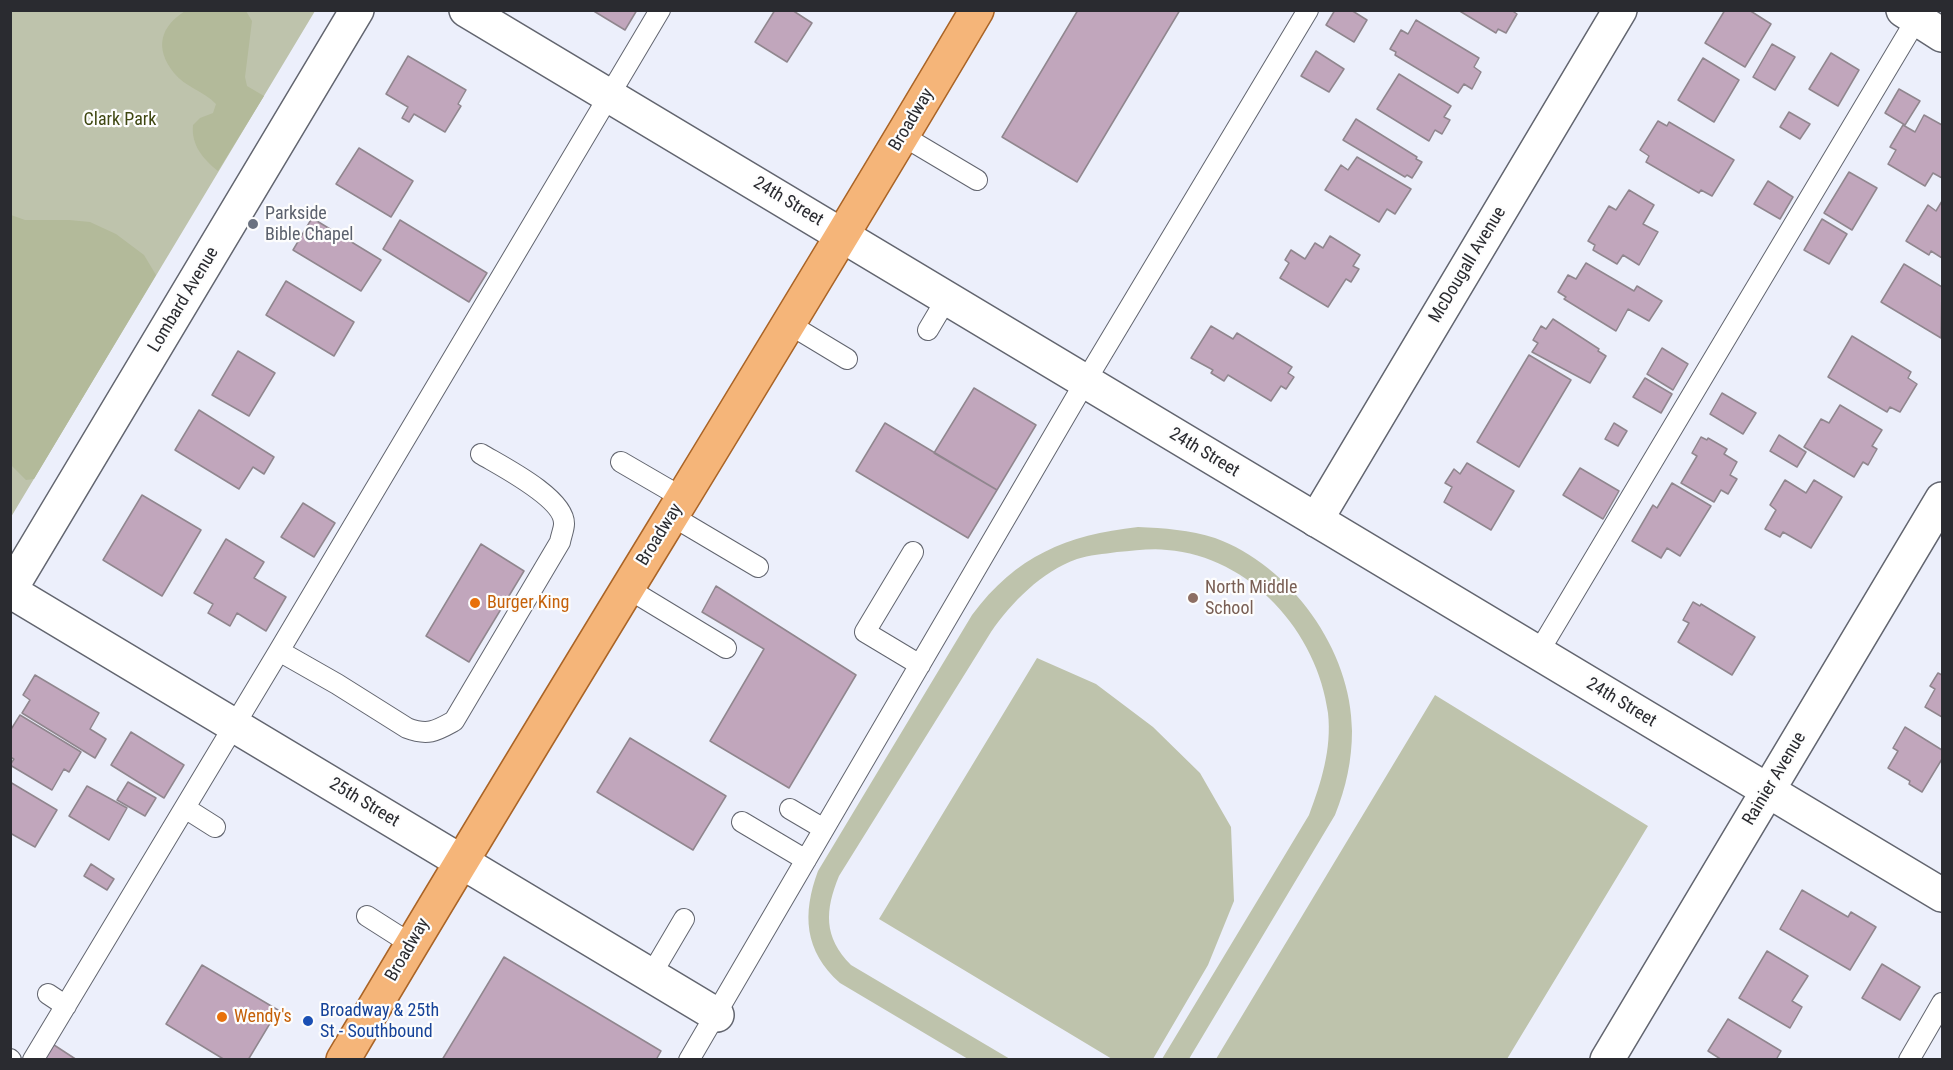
<!DOCTYPE html>
<html>
<head>
<meta charset="utf-8">
<style>
	body { margin:0 }
	#map { position:relative; width:1953px; height:1070px; overflow:hidden; background:#eceffb; font-family:"Roboto Condensed",sans-serif }
	canvas { display:block }
	.frame { position:absolute; inset:0; border:12px solid #2a2b30; pointer-events:none }
</style>
</head>
<body>
<div id="map">
<canvas width="1953" height="1070"></canvas>
<div class="frame"></div>
</div>
<script>
const context = document.querySelector('canvas').getContext('2d');
context.lineJoin = 'round';
function fillPath(path, color) { context.fillStyle = color; context.fill(path, 'evenodd'); }
function stroke(path, color, width, dash) { context.strokeStyle = color; context.lineWidth = width; context.lineCap = dash ? 'butt' : 'round'; context.setLineDash(dash || []); context.stroke(path); }
function write(font, color, halo, rows, align = 'center') {
  context.font = font + ' "Roboto Condensed",sans-serif'; context.lineWidth = 4.5; context.setLineDash([]); context.textBaseline = 'middle'; context.strokeStyle = halo; context.fillStyle = color; for (const [text, x, y, turn = 0] of rows) {
    context.save(); context.translate(x, y); context.rotate((+turn || 0) * Math.PI / 180); context.textAlign = isNaN(turn) ? turn : align; if (halo) context.strokeText(text, 0, 0); context.fillText(text, 0, 0); context.restore();
  }
}
fillPath(new Path2D(`
	M11,11H315L11,517Z
	M1138,527C1164,528 1190,530 1215,538C1290,565 1352,650 1352,731C1352,760 1346,788 1335,815L1189,1059H1162L1309,815C1321,783 1332,749 1328,713C1318,633 1250,556 1167,550C1151,548 1134,551 1117,552C1104,554 1089,555 1077,559C1042,571 1011,603 991,632L839,876C825,910 823,937 851,965L1010,1059H968L840,983C804,951 802,914 818,871L972,615C1016,556 1066,535 1138,527Z
	M1037,658L1096,684L1153,727L1200,773L1231,827L1234,901L1208,965L1153,1059H1112L879,919Z
	M1435,695L1648,826L1507,1059H1216Z`), '#bec3ac');
fillPath(new Path2D(`
	M187,10L246,11L252,21L245,77L247,86L264,96L218,171C203,159 191,145 193,125L200,118L213,113L216,104C204,91 185,87 174,73C154,48 160,26 187,10Z
	M11,215L25,220H69L90,222L116,234L144,255L156,275L34,479L26,480L11,465Z`), '#b3ba9a');
const building = new Path2D(`
	M592,10H637L625,30Z
	M775,10H792L812,23L787,62L755,42Z
	M1078,10H1180L1077,182L1002,137Z
	M1335,10H1351L1367,20L1354,42L1326,25Z
	M1458,10H1511L1517,14L1506,33L1498,29L1496,33Z
	M1725,10H1749L1771,24L1745,67L1705,43Z
	M1416,20L1479,58L1474,67L1481,72L1472,89L1464,84L1458,93L1395,55L1396,52L1390,49L1401,30L1408,34Z
	M1772,44L1795,57L1775,90L1753,77Z
	M1316,51L1344,69L1329,92L1301,76Z
	M1831,53L1859,70L1838,106L1809,89Z
	M408,56L466,90L458,104L461,106L445,132L414,114L409,122L402,118L408,107L386,94Z
	M1703,58L1739,80L1714,122L1678,100Z
	M1399,74L1451,106L1444,117L1450,120L1442,134L1435,130L1429,141L1377,109Z
	M1899,89L1920,101L1905,125L1885,113Z
	M1789,112L1810,124L1800,139L1780,127Z
	M1924,115L1942,125V178L1933,173L1925,186L1888,164L1896,150L1890,147L1903,125L1915,132Z
	M1356,119L1417,157L1416,159L1422,162L1412,178L1407,175L1405,177L1343,140Z
	M1658,121L1667,126L1669,122L1734,160L1712,196L1701,190L1699,193L1646,162L1649,156L1640,150Z
	M359,148L413,181L391,217L336,184Z
	M1357,157L1411,189L1395,214L1387,209L1379,222L1325,190L1341,165L1348,170Z
	M1849,172L1877,188L1852,230L1824,213Z
	M1768,181L1793,197L1780,219L1754,204Z
	M1629,190L1654,205L1643,224L1658,232L1639,265L1623,255L1617,264L1593,250L1595,245L1588,241L1609,206L1616,210Z
	M1942,201V258L1931,251L1929,255L1906,241L1928,205L1936,211Z
	M312,218L381,260L361,291L293,250Z
	M1822,219L1847,234L1829,264L1804,250Z
	M400,220L487,273L469,302L383,249Z
	M1330,236L1360,255L1353,266L1359,269L1351,282L1346,279L1328,307L1280,278L1289,263L1285,260L1291,250L1305,259L1315,243L1323,248Z
	M1586,263L1634,291L1637,286L1662,301L1649,321L1628,309L1616,331L1564,299L1566,297L1558,292L1568,275L1576,279Z
	M1904,264L1942,287L1941,338L1881,302Z
	M286,281L354,322L334,356L266,315Z
	M1553,319L1599,349L1598,351L1606,356L1590,383L1532,352L1538,343L1533,340L1541,326L1546,329Z
	M1211,326L1233,339L1237,333L1292,367L1288,373L1294,377L1286,389L1281,386L1271,401L1228,375L1224,381L1211,373L1213,370L1191,358Z
	M1852,336L1911,372L1908,378L1917,384L1900,412L1890,407L1887,412L1828,377Z
	M1662,348L1688,364L1673,390L1647,374Z
	M238,351L275,373L249,416L212,395Z
	M1529,355L1571,380L1519,467L1477,442Z
	M1645,378L1672,394L1661,413L1633,397Z
	M974,388L1036,425L997,490L934,453Z
	M1722,393L1756,413L1743,434L1710,414Z
	M1840,405L1882,430L1872,446L1877,449L1868,465L1863,462L1854,477L1804,447L1821,419L1829,423Z
	M199,410L274,457L264,474L253,467L239,489L175,450Z
	M885,423L997,490L968,538L856,471Z
	M1614,423L1627,431L1618,446L1605,439Z
	M1779,435L1806,452L1797,467L1770,451Z
	M1701,437L1707,440L1708,438L1727,449L1724,454L1737,462L1730,475L1737,479L1728,494L1721,490L1714,502L1681,483L1697,456L1692,453Z
	M1467,463L1514,491L1491,530L1444,502L1452,487L1445,483L1454,469L1460,474Z
	M1580,468L1619,491L1603,519L1563,495Z
	M1785,480L1806,493L1814,480L1842,497L1811,548L1783,532L1780,537L1765,529L1776,510L1770,505Z
	M1672,483L1711,506L1680,556L1667,548L1661,558L1632,541L1653,505L1657,508Z
	M142,495L201,530L162,596L103,560Z
	M303,503L335,523L314,557L281,537Z
	M226,539L264,562L254,578L286,597L266,631L237,613L230,626L208,613L213,604L194,593Z
	M481,544L524,571L469,662L426,636Z
	M716,586L856,675L789,788L710,741L764,649L702,612Z
	M1693,602L1700,606L1701,604L1755,637L1732,675L1678,642L1689,623L1683,620Z
	M1938,673L1942,675V717L1925,707L1935,689L1930,686Z
	M35,675L99,713L90,729L106,739L95,758L22,713L30,700L23,695Z
	M20,715L81,752L69,772L64,769L52,790L10,765L14,759L10,757V731Z
	M1905,727L1942,750V759L1922,792L1909,784L1910,781L1888,768L1898,751L1893,748Z
	M131,732L184,765L164,798L111,765Z
	M630,738L726,796L693,850L597,792Z
	M10,782L57,810L35,847L10,833Z
	M128,782L156,798L145,816L117,800Z
	M87,786L127,808L109,840L69,816Z
	M91,864L114,879L107,890L84,876Z
	M1802,890L1848,917L1851,912L1876,927L1850,970L1780,929Z
	M1767,951L1808,976L1792,1001L1802,1007L1790,1028L1739,998Z
	M504,957L661,1051L656,1060H442Z
	M1882,964L1920,987L1900,1020L1862,998Z
	M202,965L278,1010L248,1060H225L166,1024Z
	M1728,1019L1781,1051L1776,1060H1722L1708,1051Z
	M51,1043L77,1060H41Z`);
fillPath(building, '#c1a6bc');
stroke(building, '#90868e', 1.5);
const service = new Path2D(`
	M903,136L977,180
	M789,324L847,359
	M928,330L947,298
	M621,462L683,498
	M672,516L758,567
	M913,552L865,632L920,665
	M627,588L726,648
	M279,651L337,684L407,728C428,736 436,731 454,721L560,542C561,536 564,529 564,524C565,498 501,466 481,454
	M1538,653L1922,10
	M185,808L215,827
	M790,809L824,829
	M742,822L806,860
	M367,916L411,944
	M651,975L684,919
	M48,994L66,1006
	M10,1059L11,1060
	M33,1060L279,651L660,10
	M689,1060L1085,382L1308,10
	M1909,1060L1942,1003`);
const minor = new Path2D(`
	M466,10L1942,895
	M10,590L357,10
	M10,591L717,1015
	M1607,1060L1942,499`);
const tertiary = new Path2D(`
	M1903,10L1942,35
	M1316,520L1620,10`);
const primary = new Path2D(`
	M343,1060C551,708 769,362 977,10`);
stroke(service, '#62656f', 22);
stroke(minor, '#62656f', 36);
stroke(tertiary, '#62656f', 36);
stroke(primary, '#aa6426', 36);
stroke(service, '#fff', 20);
stroke(minor, '#fff', 33);
stroke(tertiary, '#fff', 33);
stroke(primary, '#f5b579', 33);
for (const [x, y, r, color] of [
	[253,224,6,"#6b7280"],
	[1193,598,6,"#8d6e63"],
	[475,603,6,"#e8710a"],
	[222,1017,6,"#e8710a"],
	[308,1021,6,"#1a4fb4"]
]) { const dot = new Path2D(); dot.arc(x, y, r, 0, 2 * Math.PI); context.fillStyle = color; context.fill(dot); stroke(dot, '#fdfdfd', 2); }
write('18px', '#3f4712', '#fdfdfd', [
	["Clark Park",120,120]
]);
write('18px', '#2a2b30', '#fdfdfd', [
	["Broadway",912,120,-59],
	["24th Street",788,202,31],
	["McDougall Avenue",1468,265,-59],
	["Lombard Avenue",184,300,-59],
	["24th Street",1204,453,31],
	["Broadway",660,535,-58],
	["24th Street",1621,703,31],
	["Rainier Avenue",1775,779,-59],
	["25th Street",364,803,31],
	["Broadway",408,950,-60]
]);
write('18px', '#5b616d', '#fdfdfd', [
	["Parkside",265,214],
	["Bible Chapel",265,235]
], 'left');
write('18px', '#785e54', '#fdfdfd', [
	["North Middle",1205,588],
	["School",1205,609]
], 'left');
write('18px', '#c56008', '#fdfdfd', [
	["Burger King",487,603],
	["Wendy's",234,1017]
], 'left');
write('18px', '#164399', '#fdfdfd', [
	["Broadway & 25th",320,1011],
	["St - Southbound",320,1032]
], 'left');
</script>
</body>
</html>
